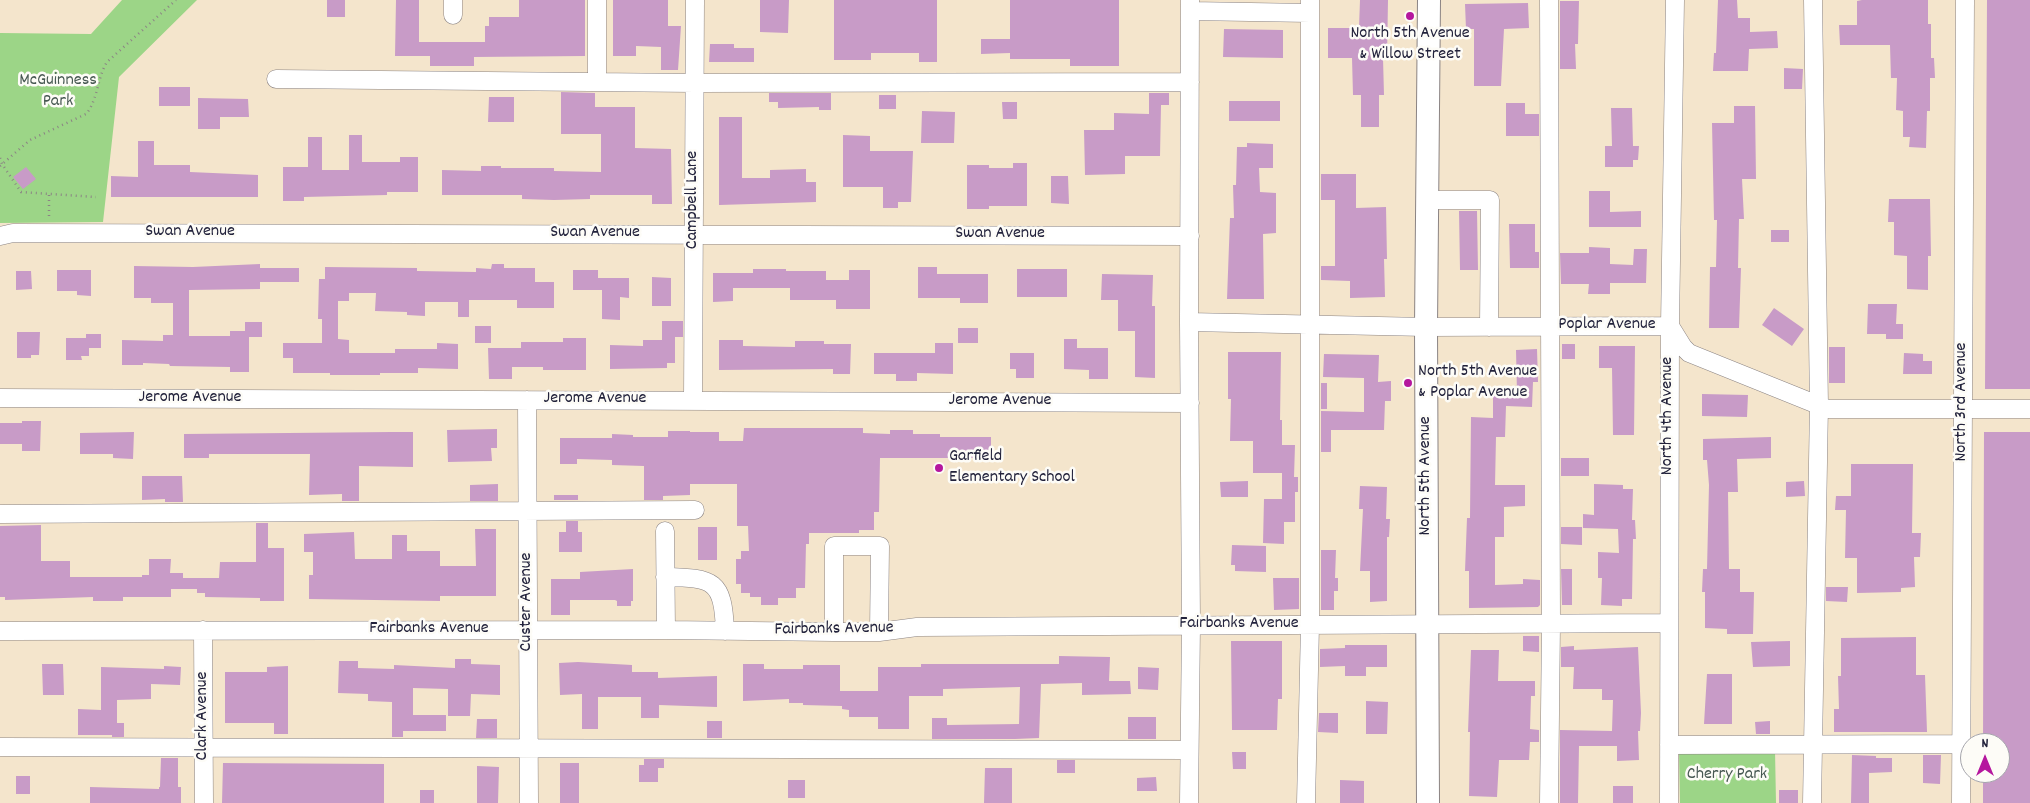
<!DOCTYPE html>
<html>
<head>
<meta charset="utf-8">
<style>
	body { margin:0 }
	#map { position:relative; width:2030px; height:803px; overflow:hidden; background:#f4e5cc; font-family:Dekko,sans-serif }
	canvas { display:block }
	.north { position:absolute; left:1960px; top:733px; width:50px; height:50px; box-sizing:border-box; background:#fdfcf7; border:1px solid #a5a5ac; border-radius:50%; rotate:0deg; font-size:14px; font-weight:700; line-height:20px; text-align:center; color:#22223b }
	.north::after { content:''; display:block; margin:auto; width:18px; height:22px; background:#b5179e; clip-path:polygon(50% 0,100% 100%,50% 72%,0 100%) }
</style>
</head>
<body>
<div id="map">
<canvas width="2030" height="803"></canvas>
<div class="north">N</div>
</div>
<script>
const context = document.querySelector('canvas').getContext('2d');
context.lineJoin = 'round';
function fillPath(path, color) { context.fillStyle = color; context.fill(path, 'evenodd'); }
function stroke(path, color, width, dash) { context.strokeStyle = color; context.lineWidth = width; context.lineCap = dash ? 'butt' : 'round'; context.setLineDash(dash || []); context.stroke(path); }
function write(font, color, halo, rows, align = 'center') {
  context.font = font + ' Dekko,sans-serif'; context.lineWidth = 5; context.setLineDash([]); context.textBaseline = 'middle'; context.strokeStyle = halo; context.fillStyle = color; for (const [text, x, y, turn = 0] of rows) {
    context.save(); context.translate(x, y); context.rotate((+turn || 0) * Math.PI / 180); context.textAlign = isNaN(turn) ? turn : align; if (halo) context.strokeText(text, 0, 0); context.fillText(text, 0, 0); context.restore();
  }
}
fillPath(new Path2D(`
	M122,0H197L119,77L103,222L0,223V33L91,34Z
	M1775,750L1776,803H1680L1679,751Z`), '#9cd587');
fillPath(new Path2D(`
	M327,0H345V17H327Z
	M396,0H419V42H485V26H489V17H519V0H585V56L474,57V66H430V56H395Z
	M613,0H668V26H681L678,70H661V47L636,46V56H613Z
	M760,0H789L788,33L760,32Z
	M834,0H937V62H919V53H871V60H834Z
	M1010,0H1119V66H1070V59H1010V53L981,54V39H1010Z
	M1360,0H1388L1387,58H1383L1384,95H1379V127H1361V95H1353L1352,58H1328V28H1359Z
	M1718,0H1737L1738,18H1750V32L1777,31L1778,48L1749,49L1748,71H1713L1714,53H1716Z
	M1862,0H1928V24H1931V58H1934L1935,78H1930V111H1927L1926,148L1909,147L1910,137H1903V111L1896,110L1897,78H1891L1890,45H1840L1839,25H1857V1Z
	M1987,0H2030V389H1985Z
	M1560,1H1579L1578,44H1575L1576,69H1560Z
	M1528,3L1529,28L1504,29L1501,86H1474V29H1466L1465,4Z
	M1224,29L1283,30V58L1223,57Z
	M710,44H734V48H754V62H709Z
	M1784,68L1803,69L1802,89H1784Z
	M159,87H190V106H159Z
	M561,92L595,93V107H635V148L671,149L672,204H652V195H590V199L554,200L522,199V195H442V170L481,171V166H501V168H554V171L601,172V134H561Z
	M769,93H831V110H819V107L778,108V102H769Z
	M1149,93H1169V105H1161L1160,156H1125V174L1085,175L1084,130H1114V113L1149,114Z
	M879,95H896V109H879Z
	M489,97H514V122H488Z
	M198,98L248,99L249,117H220V129H198Z
	M1229,101H1280V121H1229Z
	M1002,102H1017V119H1003Z
	M1506,103H1525V114H1539V136H1506Z
	M1734,106H1755L1756,179H1742L1744,219H1739L1738,268H1741L1739,328H1709L1710,267H1716L1717,220H1714L1712,123H1734Z
	M1611,108H1632L1633,146H1639L1638,160H1633V167H1605V146H1612Z
	M922,111L955,112L954,143H921Z
	M719,117H742V178H770V170L806,169V182H816V202L719,205Z
	M349,135H362V162H400V157H418V192H387V195L304,197V201H283V167H308V137H322V170H349Z
	M843,135L870,136V151H913L911,202H898V208H883V187H843Z
	M138,141H154V165H190V172L258,175V197H111V176L138,177Z
	M1247,143L1273,144V168H1259L1260,192L1276,193V233L1263,234L1264,299H1227L1230,218H1234L1233,185H1236L1237,147H1247Z
	M1013,163H1027V206H989V209H967V165H989V168H1013Z
	M26,167L36,179L23,189L13,177Z
	M1321,174H1356V208L1386,207L1387,259H1384L1385,297L1350,298V281L1321,280V266H1335V200H1321Z
	M1051,176H1068L1069,204L1051,203Z
	M1589,191H1610V212L1641,211V227H1589Z
	M1889,199H1930L1931,256H1928V290L1907,289V256L1894,255V222H1888Z
	M1459,211H1477L1478,270H1460Z
	M1509,224H1535V252H1539V268H1510Z
	M1771,230H1789V242H1771Z
	M1589,247L1610,248V264L1633,265L1634,249H1647L1646,283H1610V294H1588L1589,284H1561L1560,253H1589Z
	M260,264V268H299V282H260V289L189,290V336H230V331H245V322H262V337H249V372H230V367L170,366L169,364L143,363V365H122V340L163,341V335H173V303H151V298H134V266L193,267Z
	M492,264H504V268H535V282H554V308H517V300H469V317H458V302H425V316L407,315V312L375,311L376,293H349V301H338V339L349,340V353H395V349H437V343L458,344V369L418,368V373H380V375H330V373H293V358H283V343H322V319H318L319,279H325V267L417,268V271L476,272V268L491,269Z
	M918,267H937V274H988V303H960V298H918Z
	M753,269H786V271H826V280H849V270H870V309H836V300H790V288H733V301L713,302V273H753Z
	M1017,269H1067V297H1017Z
	M57,270H91V296L77,295V291H57Z
	M573,270H598V278H629V298L620,297V320L602,319V290H573Z
	M16,271H31L32,289L16,290Z
	M1102,274L1153,275L1152,306H1155V378L1135,377V331H1118V300H1101Z
	M652,277L671,278V306H652Z
	M1868,304H1897L1896,324H1903V339H1886V334H1867Z
	M1774,308L1804,329L1792,346L1762,325Z
	M662,321H683V337H675V363H667V368L610,369V345L643,346V340H662Z
	M475,326H491V343H475Z
	M958,328H978V343H958Z
	M17,332H40L39,355H31V358H17Z
	M86,334H101V348H89V356H81L82,360H66V338H86Z
	M563,338H586V370H543V367H512V379H489L488,348H521V342H563Z
	M1064,339H1077V348H1108V379H1089V370L1064,369Z
	M719,340H743V346L795,347V341H824V344H851L850,374H833V369L719,370Z
	M935,343H953V374L917,373V381H896V374H874V353H935Z
	M1562,344H1575V359H1562Z
	M1599,346H1635L1634,435H1613L1612,368H1599Z
	M1829,347H1845V383H1829Z
	M1537,349L1538,382H1533L1532,407L1506,406L1505,437H1496L1495,485H1525V506L1504,507V537H1495V585L1523,584V579L1540,580V605L1538,607L1469,608V571H1465L1467,518H1470L1471,417L1493,418V392L1517,393L1516,350Z
	M1228,352H1281L1280,420H1282V445H1295L1294,477H1298V492H1295V522H1284V544L1263,543L1264,499H1282V473H1253V441H1230L1231,399H1228Z
	M1010,353H1034V378H1016V369H1010Z
	M1904,353L1923,354V361H1932V374H1903Z
	M1324,354L1379,355L1378,382L1391,381V401H1385L1384,430H1331V452H1321V411L1364,412V378L1323,377Z
	M1321,383H1327V409H1321Z
	M1702,394L1748,395L1747,417L1702,416Z
	M22,421H41L40,451H22V444H0V423H22Z
	M744,428H863V433L890,434V430H913V434H940V437H991V458H880L879,512H874V530H859V533H809V544H806L805,588H796V598H778V605H761V597H750V593H741V584H736V559H741V551H749L748,526H737V484H690V495L663,496V500H644V466L612,465V460L577,459V464H560V438H612V434L633,435V437H668V431H690V432H719V441H743Z
	M497,429V448H491L492,461L448,462L447,430Z
	M134,432L133,459L113,458V454H80V433Z
	M392,432H413V467L359,466V501H342V494L309,495L310,454H209V458H184V434Z
	M1984,432H2030V803H1983V773H2000V743H1983Z
	M1771,437V458L1737,459L1738,492H1728L1729,569H1740V592H1754L1753,634H1727V629L1705,628V592H1702L1703,569H1707L1709,485L1707,460H1703V439Z
	M1561,458H1589V476H1561Z
	M1851,464H1913L1912,533H1921L1920,557H1914L1915,587L1901,588V592L1857,593V558H1845L1846,510H1835L1836,496H1851Z
	M142,476H182L183,502H165V499L142,500Z
	M1248,481V497H1221L1220,482Z
	M1804,481L1805,496L1786,497V482Z
	M498,484V501H470V485Z
	M1594,484L1623,485V489H1633L1632,520H1635L1636,539H1633L1632,599H1622V606L1601,605L1602,578H1598V552L1619,553L1618,529L1583,528V514L1594,515Z
	M1360,486L1387,487L1386,519H1390L1389,537H1387V601L1370,602V571H1360L1363,509H1359Z
	M554,495H578V500H554Z
	M566,521H578V532H582V552H559V532H566Z
	M256,523H268V548H284V601H260V598L205,597V593H197V589H171V597H123V601H93V597L5,600V597H0V526L41,525V561H70V577H142V575H149V559H171L170,573H183V578H219L220,562H256Z
	M698,527H717V560H698Z
	M1561,527H1582V545L1561,544Z
	M475,529H496V596H440V601L309,599V575H313V552H304V534L354,532L355,559H392V535H407V551H440V566H476Z
	M1232,545L1266,546V572L1235,571V565H1231Z
	M1321,550H1336L1335,578H1338V591H1334V610H1321Z
	M633,569V601H631V606H617V601L615,600H570V615H551V579H580V572Z
	M1561,569H1572V605H1562Z
	M1273,578H1299V609L1274,610Z
	M1826,587H1848L1847,602L1826,601Z
	M1523,636H1539V652L1523,651Z
	M1916,637V675H1925L1927,732H1834V709H1839L1838,676H1841V638Z
	M1231,641H1282V699H1278L1277,730H1232Z
	M1790,641V666L1753,667L1751,642Z
	M1345,645H1387V667H1366V676H1345V666L1320,667V649L1345,648Z
	M1574,646V650L1638,647L1641,713L1640,731H1638L1639,760L1617,761V746H1579L1578,803H1560V730L1612,731L1613,700H1602V689H1573L1574,667H1561V647Z
	M1471,650H1499L1498,681H1535V696H1531L1530,729L1539,730V742H1530L1529,760H1499L1497,797L1469,796L1470,732H1468Z
	M1059,656L1110,657L1109,681H1130L1131,694L1082,695V683L1041,684L1039,738L1015,739H932V718H947V725L1019,724L1020,687L943,689V696H909V729H878V717H849V710L842,709V706L803,705V703H789V699L743,701V664H764V669H803V665H840V691H878V667H921V664H1059Z
	M455,659H471V664L500,665V695L471,694L470,716H448V689L413,688V715H446V731H403V737H392V702L368,701V694L338,693L339,661H358V668L394,669V665L455,668Z
	M578,662L632,665V672H658V678L717,676V707L659,705V718H641V697H598V729H582V694L560,695L559,663Z
	M42,664H63L64,695H43Z
	M164,666L181,667L180,685L151,684V699L117,700V723H124V737H112V735H78V709L101,710V667L164,669Z
	M288,666V734H274V723H225V672H267V667Z
	M1138,667L1159,668L1158,690L1138,689Z
	M1707,674H1732V724H1704Z
	M1366,701L1388,702L1387,734H1366Z
	M1319,713H1338V733L1318,732Z
	M1128,717H1156V739H1128Z
	M477,719H497V738H476Z
	M707,721H722V738H707Z
	M1770,721V734H1756L1755,722Z
	M1232,752H1246V769H1233Z
	M1852,755L1876,756V758H1892V772L1869,773V803H1851Z
	M1923,755H1941L1940,784L1923,783Z
	M161,758H178V787H181V803H90V787L159,789V787H160Z
	M644,759H664V768H658V782H639V765H644Z
	M1057,760H1075V773H1057Z
	M223,763L384,764V803H222Z
	M560,763H579V803H560Z
	M477,766L499,767L498,803H477Z
	M985,768H1012V803H984Z
	M16,776H30V794H16Z
	M1156,777L1157,791H1137V778Z
	M788,780H805V798H788Z
	M1340,780L1364,781V803H1340Z
	M1613,786H1633V803H1613Z
	M420,790H434V803H420Z
	M1779,790H1798V803H1779Z`), '#c89bc7');
const minor = new Path2D(`
	M453,0V15
	M597,0V82
	M1549,0L1551,624L1549,803
	M1190,11L1310,13
	M276,79L695,83L1190,82
	M1427,200H1490L1489,327
	M0,236L13,233L1190,236
	M1189,322L1426,327L1670,326L1683,347L1689,353L1828,409H2030
	M0,398L1190,403
	M527,400L529,803
	M693,401L695,0
	M0,514L695,510
	M665,531L666,630
	M665,577C714,578 723,580 725,631
	M203,630L204,803
	M0,631L666,630L834,632H879L917,627L1668,623
	M834,632V546H880L879,632
	M1669,745L1961,744
	M0,747L1189,750
	M1189,803L1191,625L1189,322L1190,0
	M1306,803L1310,625V0
	M1669,803L1670,326L1675,0
	M1812,803L1819,405L1813,0
	M1961,803L1965,0`);
const major = new Path2D(`
	M1428,803L1426,327L1429,0`);
stroke(minor, '#8b8484', 19);
stroke(major, '#8b8484', 24);
stroke(new Path2D(`
	M0,158L2,164L21,192L96,197
	M0,166L30,140L86,114C98,100 97,78 107,62L176,0
	M49,195V218`), '#8b8484', 2.5, [1, 4]);
stroke(minor, '#fff', 18);
stroke(major, '#fff', 22);
for (const [x, y, r, color] of [
	[1410,16,5,"#b5179e"],
	[1408,383,5,"#b5179e"],
	[939,468,5,"#b5179e"]
]) { const dot = new Path2D(); dot.arc(x, y, r, 0, 2 * Math.PI); context.fillStyle = color; context.fill(dot); stroke(dot, '#fdfcf7', 2); }
write('18px', '#22223b', '#fdfcf7', [
	["North 5th Avenue",1410,35,"center"],
	["& Willow Street",1410,56,"center"],
	["North 5th Avenue",1418,373],
	["& Poplar Avenue",1418,394],
	["Garfield",949,458],
	["Elementary School",949,479]
], 'left');
write('18px', '#475852', '#fdfcf7', [
	["McGuinness",58,82],
	["Park",58,103],
	["Cherry Park",1727,776]
]);
write('18px', '#22223b', '#fdfcf7', [
	["Campbell Lane",694,200,-90],
	["Swan Avenue",190,233],
	["Swan Avenue",595,234],
	["Swan Avenue",1000,235],
	["Poplar Avenue",1607,326],
	["Jerome Avenue",190,399],
	["Jerome Avenue",595,400],
	["Jerome Avenue",1000,402],
	["North 3rd Avenue",1963,402,-90],
	["North 4th Avenue",1669,416,-90],
	["North 5th Avenue",1427,476,-90],
	["Custer Avenue",528,602,-90],
	["Fairbanks Avenue",1239,625],
	["Fairbanks Avenue",429,630],
	["Fairbanks Avenue",834,630,-1],
	["Clark Avenue",204,716,-90]
]);
</script>
</body>
</html>
